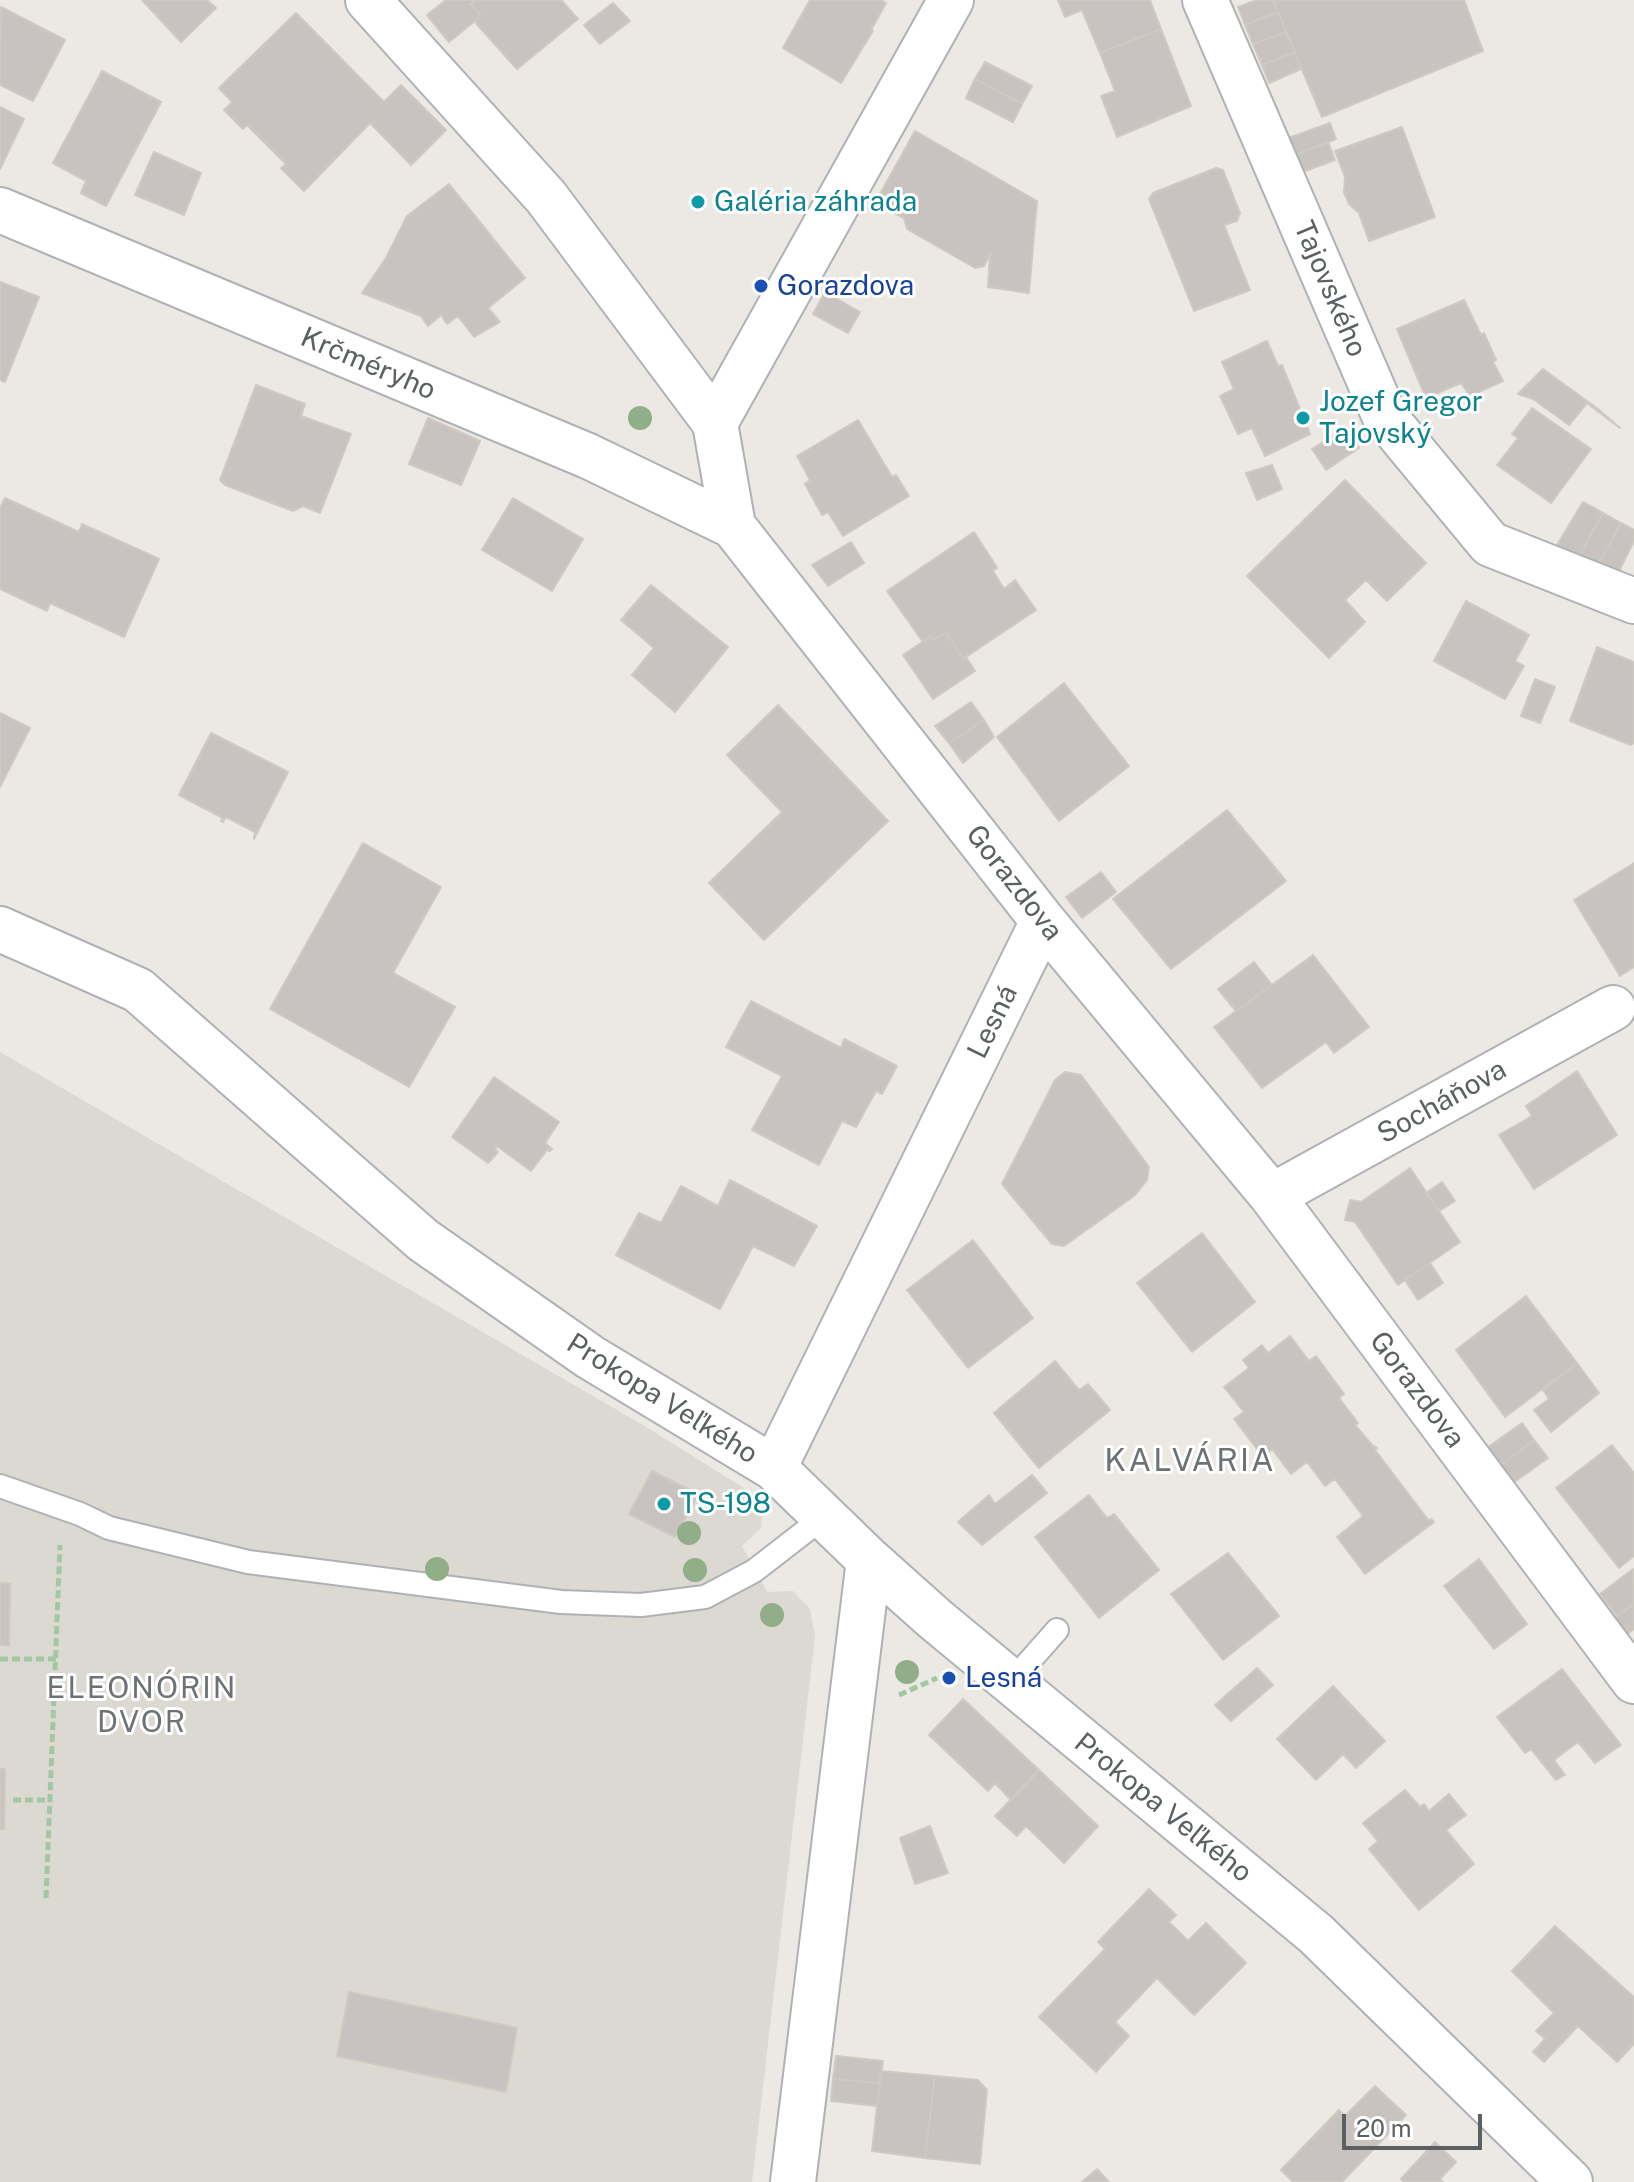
<!DOCTYPE html>
<html>
<head>
<meta charset="utf-8">
<style>
	body { margin:0 }
	#map { position:relative; width:1634px; height:2182px; overflow:hidden; background:#ece8e3; font-family:"Public Sans",sans-serif }
	canvas { display:block }
	.scale { position:absolute; left:1342px; top:2114px; width:140px; height:36px; box-sizing:border-box; border:4px solid #5b6062; border-top:0; padding-left:10px; font-size:24px; line-height:28px; white-space:nowrap; color:#5b6062; -webkit-text-stroke:6px #fff; paint-order:stroke }
</style>
</head>
<body>
<div id="map">
<canvas width="1634" height="2182"></canvas>
<div class="scale">20 m</div>
</div>
<script>
const context = document.querySelector('canvas').getContext('2d');
context.lineJoin = 'round';
function fillPath(path, color) { context.fillStyle = color; context.fill(path, 'evenodd'); }
function stroke(path, color, width, dash) { context.strokeStyle = color; context.lineWidth = width; context.lineCap = dash ? 'butt' : 'round'; context.setLineDash(dash || []); context.stroke(path); }
function write(font, color, halo, rows, align = 'center') {
  context.font = font + ' "Public Sans",sans-serif'; context.lineWidth = 6; context.setLineDash([]); context.textBaseline = 'middle'; context.strokeStyle = halo; context.fillStyle = color; for (const [text, x, y, turn = 0] of rows) {
    context.save(); context.translate(x, y); context.rotate((+turn || 0) * Math.PI / 180); context.textAlign = isNaN(turn) ? turn : align; if (halo) context.strokeText(text, 0, 0); context.fillText(text, 0, 0); context.restore();
  }
}
fillPath(new Path2D(`
	M0,1052L643,1425L752,1493L762,1515L761,1528L742,1546L767,1592L793,1591L810,1609L815,1636L752,2182H0Z`), '#dcd8d2');
const building = new Path2D(`
	M142,0H207L216,8L181,42Z
	M446,0H476L471,4L481,16L449,42L427,15Z
	M476,0H561L578,19L517,69L474,21L481,16L471,4Z
	M810,0H881L886,3L871,30L873,31L841,83L783,48Z
	M1058,0H1150L1161,29L1100,53L1082,10L1065,17Z
	M1257,0H1273L1278,12L1245,25L1238,7Z
	M1273,0H1464L1483,51L1322,117Z
	M613,3L630,21L600,44L584,25Z
	M1,7L65,40L33,101L0,85Z
	M1278,12L1286,32L1253,44L1245,25Z
	M296,13L384,102L401,85L446,130L411,165L370,123L304,191L281,168L286,164L247,125L243,129L224,110L232,102L219,88Z
	M1161,29L1191,106L1117,137L1101,96L1115,91L1100,53Z
	M1286,32L1295,52L1262,65L1253,44Z
	M1295,52L1301,69L1269,83L1262,65Z
	M985,62L1032,86L1022,104L975,79Z
	M102,71L161,102L106,206L81,193L86,181L53,163Z
	M975,79L1022,104L1013,122L966,98Z
	M0,107L24,119L0,169Z
	M1330,123L1336,139L1290,157L1283,140Z
	M1402,127L1435,217L1369,241L1359,213L1349,204L1344,192L1345,177L1335,151Z
	M915,131L1037,201L1029,293L988,287L990,254L984,266L975,268L907,229L904,218L875,203Z
	M1328,142L1335,160L1297,174L1290,157Z
	M154,152L201,173L184,215L135,195Z
	M1216,168L1223,170L1240,213L1237,221L1224,225L1250,290L1194,311L1149,199L1153,193Z
	M449,184L525,278L488,308L500,322L474,337L458,316L447,324L441,315L428,326L421,316L362,293L386,258L407,216Z
	M0,282L39,297L5,382L0,380Z
	M825,292L860,312L848,333L813,314Z
	M1464,300L1481,335L1484,333L1496,360L1493,362L1503,381L1470,396L1461,383L1426,398L1397,329Z
	M1267,341L1278,366L1282,365L1310,434L1265,456L1252,428L1238,434L1220,396L1234,389L1222,362Z
	M1543,369L1598,409L1620,428L1587,403L1569,425L1533,399L1518,394Z
	M256,385L305,404L301,416L351,434L320,513L303,506L293,511L225,485L220,480Z
	M1532,408L1591,449L1551,503L1497,465L1518,438L1512,434Z
	M428,418L480,441L461,485L409,464Z
	M858,420L892,477L896,475L909,496L843,536L828,512L822,515L805,484L810,480L797,456Z
	M1345,428L1359,448L1326,470L1312,449Z
	M1272,465L1282,489L1257,500L1246,473Z
	M1345,480L1426,563L1387,601L1366,580L1345,600L1365,622L1329,658L1247,576Z
	M5,498L79,532L82,524L159,559L124,637L50,603L47,611L0,589V508Z
	M513,498L583,539L552,591L482,550Z
	M1583,502L1603,513L1579,555L1557,545Z
	M1603,513L1621,523L1598,564L1579,555Z
	M1621,523L1634,530V541L1619,571L1598,564Z
	M974,532L996,566L997,568L993,571L1004,589L1015,580L1036,610L963,659L946,632L933,640L931,636L923,642L887,591Z
	M851,542L864,563L828,586L812,565Z
	M651,585L728,647L675,712L632,675L654,648L621,620Z
	M1466,601L1529,635L1515,661L1524,666L1505,699L1434,661Z
	M946,632L963,659L966,657L975,671L933,699L903,655L931,636L933,640Z
	M1597,647L1634,662V743L1631,745L1570,721Z
	M1535,679L1555,687L1540,723L1521,716Z
	M1064,683L1129,766L1059,821L997,737Z
	M971,702L984,720L949,743L935,726Z
	M778,705L888,821L764,940L709,883L782,812L727,755Z
	M0,713L30,728L0,787Z
	M984,720L994,737L963,763L949,743Z
	M211,733L288,772L254,839L255,832L226,817L223,822L221,821L223,818L179,795Z
	M1227,810L1286,881L1171,969L1113,899Z
	M363,843L441,887L393,973L455,1007L409,1087L270,1009Z
	M1634,863V967L1620,976L1574,900Z
	M1101,872L1116,892L1082,918L1066,897Z
	M1313,955L1369,1027L1334,1053L1326,1042L1262,1088L1214,1027Z
	M1254,962L1272,985L1236,1011L1218,989Z
	M751,1001L841,1048L844,1039L897,1066L882,1094L876,1091L856,1127L842,1121L819,1165L752,1130L782,1076L726,1047Z
	M1577,1071L1617,1135L1534,1189L1499,1135L1532,1116L1526,1106Z
	M1065,1072L1081,1075L1149,1167L1147,1180L1134,1196L1064,1246L1052,1244L1002,1184L1055,1080Z
	M494,1077L559,1122L545,1143L552,1149L550,1151L547,1150L531,1171L497,1146L495,1149L498,1152L488,1163L452,1137Z
	M1410,1168L1460,1242L1398,1285L1355,1222L1345,1220L1350,1200L1361,1202Z
	M730,1180L817,1226L794,1266L753,1246L720,1309L616,1255L639,1213L661,1223L681,1186L718,1206Z
	M1442,1182L1455,1201L1439,1211L1426,1193Z
	M1202,1233L1255,1302L1192,1352L1137,1283Z
	M973,1240L1033,1318L968,1368L907,1290Z
	M1430,1263L1443,1283L1418,1300L1405,1280Z
	M1526,1296L1577,1363L1505,1417L1456,1350Z
	M1290,1336L1309,1361L1316,1356L1344,1394L1339,1398L1358,1423L1355,1425L1373,1446L1377,1448L1375,1450L1429,1521L1431,1519L1434,1522L1365,1574L1337,1537L1363,1516L1335,1479L1325,1486L1307,1462L1291,1474L1272,1449L1263,1457L1234,1419L1244,1412L1224,1387L1249,1368L1243,1360L1262,1345L1268,1353Z
	M1055,1361L1079,1390L1088,1384L1110,1410L1039,1468L994,1413Z
	M1577,1363L1599,1393L1551,1432L1534,1410L1549,1399L1543,1390Z
	M1522,1423L1534,1440L1497,1468L1484,1450Z
	M1534,1440L1548,1458L1510,1485L1497,1468Z
	M1612,1445L1634,1473V1556L1619,1568L1556,1488Z
	M652,1471L698,1494L675,1537L629,1514Z
	M1032,1475L1047,1493L982,1545L958,1522L989,1495L995,1504Z
	M1089,1495L1107,1518L1114,1514L1159,1570L1099,1618L1035,1537Z
	M1228,1553L1279,1616L1223,1660L1171,1594Z
	M1479,1559L1527,1624L1494,1649L1444,1586Z
	M1633,1569L1634,1604L1617,1616L1600,1594Z
	M0,1583L10,1584L9,1645H0Z
	M1634,1604V1629L1627,1634L1614,1619Z
	M1257,1668L1273,1685L1231,1721L1215,1705Z
	M1562,1669L1621,1745L1595,1763L1578,1742L1554,1760L1565,1775L1556,1780L1531,1749L1525,1753L1497,1717Z
	M1333,1686L1385,1741L1356,1768L1343,1754L1316,1780L1277,1739Z
	M963,1699L1039,1770L1011,1800L995,1783L988,1791L929,1735Z
	M0,1769H5L4,1829H0Z
	M1039,1770L1098,1826L1064,1863L1026,1826L1017,1836L995,1816Z
	M1405,1790L1420,1807L1424,1804L1429,1811L1449,1794L1466,1815L1446,1830L1474,1864L1419,1910L1369,1849L1378,1841L1363,1823Z
	M930,1826L948,1873L915,1884L900,1838Z
	M1149,1889L1176,1915L1169,1922L1188,1941L1206,1923L1246,1963L1194,2015L1157,1978L1115,2022L1129,2036L1096,2072L1039,2017L1105,1949L1098,1942Z
	M1555,1926L1634,1997V2044L1617,2062L1578,2026L1544,2062L1533,2052L1545,2039L1536,2031L1554,2013L1512,1971Z
	M349,1992L517,2028L506,2092L337,2056Z
	M836,2056L883,2061L880,2083L833,2079Z
	M881,2071L935,2076L925,2158L872,2151Z
	M935,2076L978,2080L987,2090L980,2164L925,2158Z
	M833,2079L880,2083L877,2106L831,2101Z
	M1375,2086L1406,2115L1342,2182H1293L1281,2170L1339,2110L1345,2116Z
	M1435,2142L1456,2162L1440,2179L1443,2182H1404L1401,2179Z
	M1097,2169L1109,2182H1082Z`);
fillPath(building, '#c8c3c0');
stroke(building, '#d0c9c2', 2);
const lane = new Path2D(`
	M0,1486L80,1514L109,1528L248,1562L561,1602L641,1605L705,1597L754,1571L825,1516
	M1011,1682L1057,1630`);
const street = new Path2D(`
	M368,0L546,197L715,423L733,526L1043,921L1272,1196L1634,1681
	M1205,0L1385,417L1490,544L1634,601
	M0,210L588,456L733,526
	M715,423L951,0
	M0,929L138,990L423,1240L590,1357L774,1468L869,1560L935,1619L1316,1934L1570,2182
	M1272,1196L1613,1008
	M774,1468L1043,921
	M793,2182L869,1560`);
stroke(lane, '#afb2b4', 26);
stroke(street, '#afb2b4', 48);
stroke(new Path2D(`
	M0,1659H56
	M899,1695L937,1678
	M13,1800H50
	M46,1898L60,1545`), '#a1c8a3', 5, [8, 4]);
stroke(lane, '#fff', 22);
stroke(street, '#fff', 44);
context.fillStyle = '#92ae88';
for (const [x, y] of [
	[640,418],
	[689,1533],
	[437,1569],
	[695,1570],
	[772,1615],
	[907,1672]
]) { context.beginPath(); context.arc(x, y, 12, 0, 2 * Math.PI); context.fill(); }
for (const [x, y, r, color] of [
	[698,202,8,"#0f9aa8"],
	[761,286,8,"#1a4fb4"],
	[1303,418,8,"#0f9aa8"],
	[664,1504,8,"#0f9aa8"],
	[949,1678,8,"#1a4fb4"]
]) { const dot = new Path2D(); dot.arc(x, y, r, 0, 2 * Math.PI); context.fillStyle = color; context.fill(dot); stroke(dot, '#fff', 3); }
write('28px', '#0d838f', '#fff', [
	["Galéria záhrada",714,202],
	["Jozef Gregor",1319,402],
	["Tajovský",1319,434],
	["TS-198",680,1504]
], 'left');
write('28px', '#164399', '#fff', [
	["Gorazdova",777,286],
	["Lesná",965,1678]
], 'left');
write('28px', '#5b6062', '#fff', [
	["Tajovského",1330,289,67],
	["Krčméryho",368,364,23],
	["Gorazdova",1014,883,52],
	["Lesná",993,1022,-64],
	["Socháňova",1442,1102,-29],
	["Gorazdova",1417,1390,53],
	["Prokopa Veľkého",662,1399,32],
	["Prokopa Veľkého",1163,1808,39]
]);
context.letterSpacing = '2px';
write('30px', '#6d7274', '#fff', [
	["ELEONÓRIN",142,1689],
	["DVOR",142,1723]
]);
context.letterSpacing = '0px';
context.letterSpacing = '2px';
write('32px', '#6d7274', '#fff', [
	["KALVÁRIA",1190,1461]
]);
context.letterSpacing = '0px';
</script>
</body>
</html>
